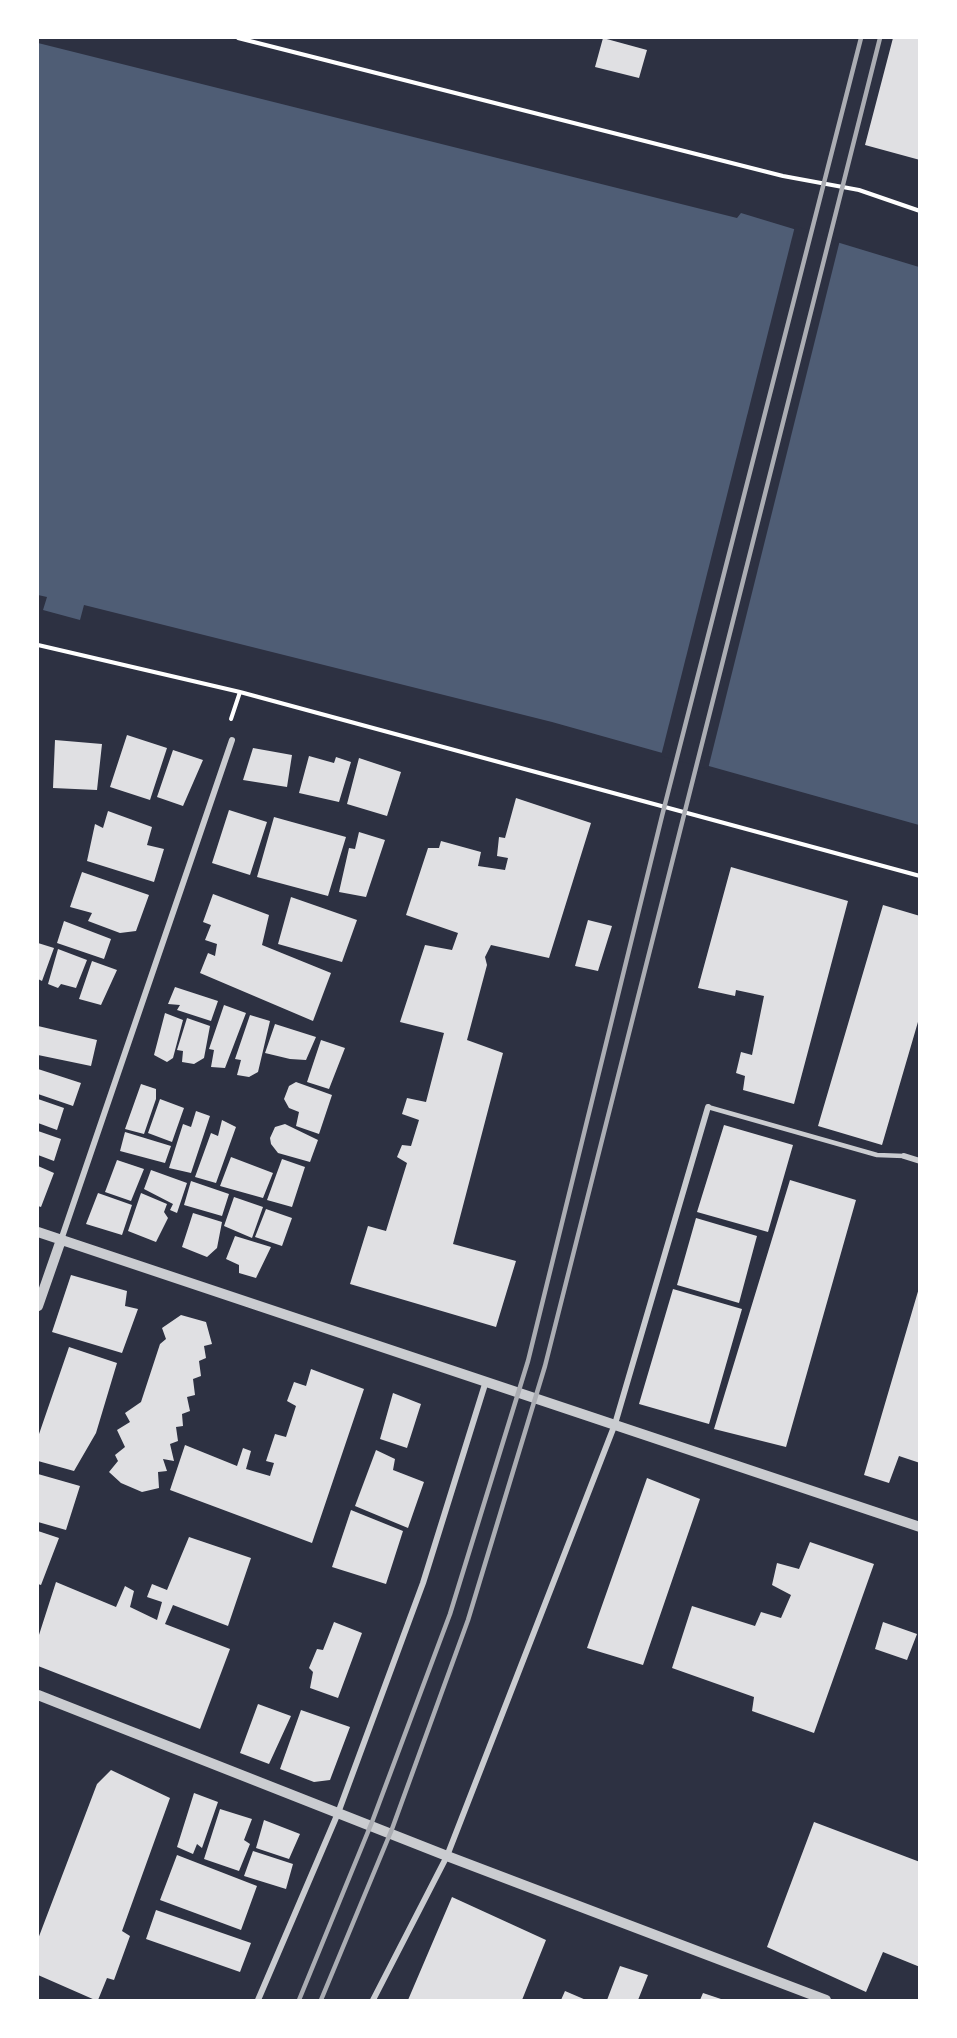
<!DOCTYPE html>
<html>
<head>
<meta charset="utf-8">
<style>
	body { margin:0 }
	#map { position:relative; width:957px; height:2038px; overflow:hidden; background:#2d3142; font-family:Karla,sans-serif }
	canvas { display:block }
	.frame { position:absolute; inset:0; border:39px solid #fff; pointer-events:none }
</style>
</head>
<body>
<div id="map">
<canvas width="957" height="2038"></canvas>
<div class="frame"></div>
</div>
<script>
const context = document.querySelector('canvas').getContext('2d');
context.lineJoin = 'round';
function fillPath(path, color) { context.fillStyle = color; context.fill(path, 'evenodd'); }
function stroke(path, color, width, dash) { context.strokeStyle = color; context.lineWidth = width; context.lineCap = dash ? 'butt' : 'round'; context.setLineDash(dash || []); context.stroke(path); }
fillPath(new Path2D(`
	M38,43L737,218L741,213L919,267V825L552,722L84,605L80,620L43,610L47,597L38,595Z`), '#4f5d75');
fillPath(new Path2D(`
	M795,226L840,240L708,769L661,756Z`), '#2d3142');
fillPath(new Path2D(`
	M603,38L647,50L639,78L595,67Z
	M893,38H920V160L865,145Z
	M127,735L167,748L150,800L110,787Z
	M55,740L102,744L97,790L53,788Z
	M253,748L292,755L287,787L243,780Z
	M173,750L203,760L183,806L157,797Z
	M309,756L334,763L336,757L351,762L339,802L299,793Z
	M359,758L401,772L387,816L347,804Z
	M516,798L591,823L549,958L491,945L485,957L487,965L467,1040L503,1053L453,1244L516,1261L496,1327L350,1284L368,1226L386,1231L407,1163L397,1157L402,1145L411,1146L419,1120L402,1114L407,1098L426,1102L444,1033L400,1022L425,945L452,950L458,933L406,915L428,848H439L441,841L481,852L478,866L505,870L508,858L497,856L499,837L505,838Z
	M229,810L267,822L250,875L212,863Z
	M108,811L152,827L147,845L164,849L154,882L87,861L95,824L103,828Z
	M274,817L346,837L328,896L257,877Z
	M359,832L385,840L366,897L339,892L349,848L355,849Z
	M731,867L848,901L794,1104L743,1090L745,1076L736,1073L741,1052L752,1055L764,996L736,990L735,996L698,988Z
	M82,872L149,895L136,931L120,933L88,921L92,913L70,907Z
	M213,894L269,915L262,945L331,973L313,1021L200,973L208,953L215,956L217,944L205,940L211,925L203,922Z
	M291,897L357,920L342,962L278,944Z
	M883,905L920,916V1015L882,1145L818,1126Z
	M588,920L612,926L598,971L575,966Z
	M64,921L111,939L104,959L57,943Z
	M38,943L54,948L42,981L38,979Z
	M58,949L87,960L76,988L61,984L58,988L48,984Z
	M92,961L117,970L101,1005L79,999Z
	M175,987L218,1001L211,1021L177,1010L180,1005L168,1004Z
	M224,1005L246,1013L225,1068L211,1067L214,1050L209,1049Z
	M165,1013L183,1020L173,1058L167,1062L154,1055Z
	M250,1015L270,1021L258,1072L249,1077L237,1075L241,1060L235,1059Z
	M187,1018L210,1026L204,1058L194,1064L182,1062L183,1051L177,1050Z
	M275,1024L316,1037L306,1060L290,1059L265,1053Z
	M38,1026L97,1040L91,1066L38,1055Z
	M321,1040L345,1048L329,1089L307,1082Z
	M38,1069L81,1083L73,1106L38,1094Z
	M296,1082L332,1095L319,1134L296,1126L299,1112L289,1108L284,1099L289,1086Z
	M141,1084L156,1089V1099L144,1134L125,1129Z
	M38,1099L64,1108L57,1130L38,1123Z
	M160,1099L184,1108L172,1142L148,1133Z
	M196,1111L210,1116L191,1173L169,1168L183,1124L191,1127Z
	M222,1120L236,1127L216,1183L195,1177L211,1133L218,1136Z
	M285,1124L318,1140L310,1162L278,1153L271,1144L270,1138L275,1127Z
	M724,1125L793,1145L768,1232L697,1212Z
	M38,1131L61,1139L54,1161L38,1155Z
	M125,1132L171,1146L165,1163L120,1151Z
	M231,1157L273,1173L263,1198L220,1186Z
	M282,1159L305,1167L292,1207L267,1200Z
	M117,1160L144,1169L131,1201L105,1192Z
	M38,1166L54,1173L41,1207L38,1206Z
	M151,1170L187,1183L177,1213L170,1210L173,1204L144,1189Z
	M790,1180L856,1200L786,1447L714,1429Z
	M191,1181L229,1194L222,1216L184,1205Z
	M98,1193L132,1205L122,1235L86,1224Z
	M141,1193L167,1204L164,1212L168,1218L156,1242L128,1231Z
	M234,1197L263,1207L252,1238L224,1226Z
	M266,1209L292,1218L282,1246L255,1237Z
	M193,1213L222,1222L217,1248L207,1257L182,1247Z
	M696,1218L757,1236L739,1303L677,1285Z
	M235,1236L271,1247L256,1278L239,1273V1265L226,1259Z
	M71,1275L127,1291L125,1306L138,1309L122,1353L52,1332Z
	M919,1288L920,1463L899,1456L889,1483L864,1475Z
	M673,1289L742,1309L709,1424L639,1404Z
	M181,1315L206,1322L212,1344L204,1346L206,1358L199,1361L201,1376L193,1379L195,1395L187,1397L190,1411L182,1414L183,1426L176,1427L178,1441L170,1444L174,1461L163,1459L167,1471L158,1472L159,1488L142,1492L121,1483L109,1472L118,1461L115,1455L125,1447L117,1430L130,1422L125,1413L141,1402L160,1344L166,1339L162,1328Z
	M69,1347L117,1363L96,1433L74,1471L38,1461V1437Z
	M311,1369L364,1389L312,1543L170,1490L185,1445L237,1466L243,1448L251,1451L246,1469L270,1476L274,1463L266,1461L275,1434L286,1437L296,1406L287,1401L294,1382L306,1386Z
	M393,1393L421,1404L407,1448L380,1439Z
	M376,1450L395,1459L393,1470L424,1482L408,1528L355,1506Z
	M38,1474L80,1486L66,1530L38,1522Z
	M647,1478L700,1499L643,1665L587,1648Z
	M351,1510L403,1531L386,1584L332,1567Z
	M38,1531L59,1538L41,1585L38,1584Z
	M189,1537L251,1558L228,1626L173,1605L165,1624L230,1649L200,1729L38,1666V1638L56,1582L116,1607L125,1586L134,1591L130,1607L157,1620L162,1602L147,1597L152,1584L167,1590Z
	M810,1542L874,1564L814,1733L752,1711L754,1697L672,1668L692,1606L755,1626L761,1612L781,1618L791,1595L772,1585L777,1563L799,1569Z
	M334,1622L362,1633L338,1698L310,1688L313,1672L309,1668L317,1649L323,1650Z
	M883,1622L917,1634L907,1660L875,1649Z
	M258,1704L291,1716L269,1764L240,1753Z
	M301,1710L350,1727L330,1780L314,1782L280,1769Z
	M111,1770L170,1798L122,1931L130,1936L114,1980L107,1978L98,2000H95L38,1975V1939L97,1784Z
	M194,1793L218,1802L202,1848L197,1844L193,1854L177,1847Z
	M220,1809L252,1819L244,1840L250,1844L239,1871L204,1859Z
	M264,1820L300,1834L289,1859L256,1848Z
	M814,1822L920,1862V1967L883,1952L866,1992L767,1947Z
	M253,1851L293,1864L286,1889L244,1876Z
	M177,1855L257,1886L241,1930L160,1900Z
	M452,1897L546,1940L522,2000H408Z
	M156,1910L251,1943L240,1972L146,1939Z
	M620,1966L648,1975L638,2000H607Z
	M565,1991L586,2000H561Z
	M703,1993L724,2000H700Z`), '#e0e0e3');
stroke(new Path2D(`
	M238,38L783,176L859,190L920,211
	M38,645L240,692L920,876
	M231,719L240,692`), '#fff', 4);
stroke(new Path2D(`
	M708,1107L877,1155L904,1156`), '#caccd0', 4.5);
stroke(new Path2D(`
	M904,1156L920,1161
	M61,1240L232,740
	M258,2000L338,1813L423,1583L486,1381
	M373,2000L447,1856L615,1424L708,1107`), '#caccd0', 6);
stroke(new Path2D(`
	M38,1232L920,1527
	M38,1306L61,1240
	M38,1695L447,1856L826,2000`), '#caccd0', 10);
stroke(new Path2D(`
	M299,2000L372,1822L450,1614L528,1361L662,816L861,38
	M321,2000L392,1829L468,1620L545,1366L880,38`), '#abadb3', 4.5);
</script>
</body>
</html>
